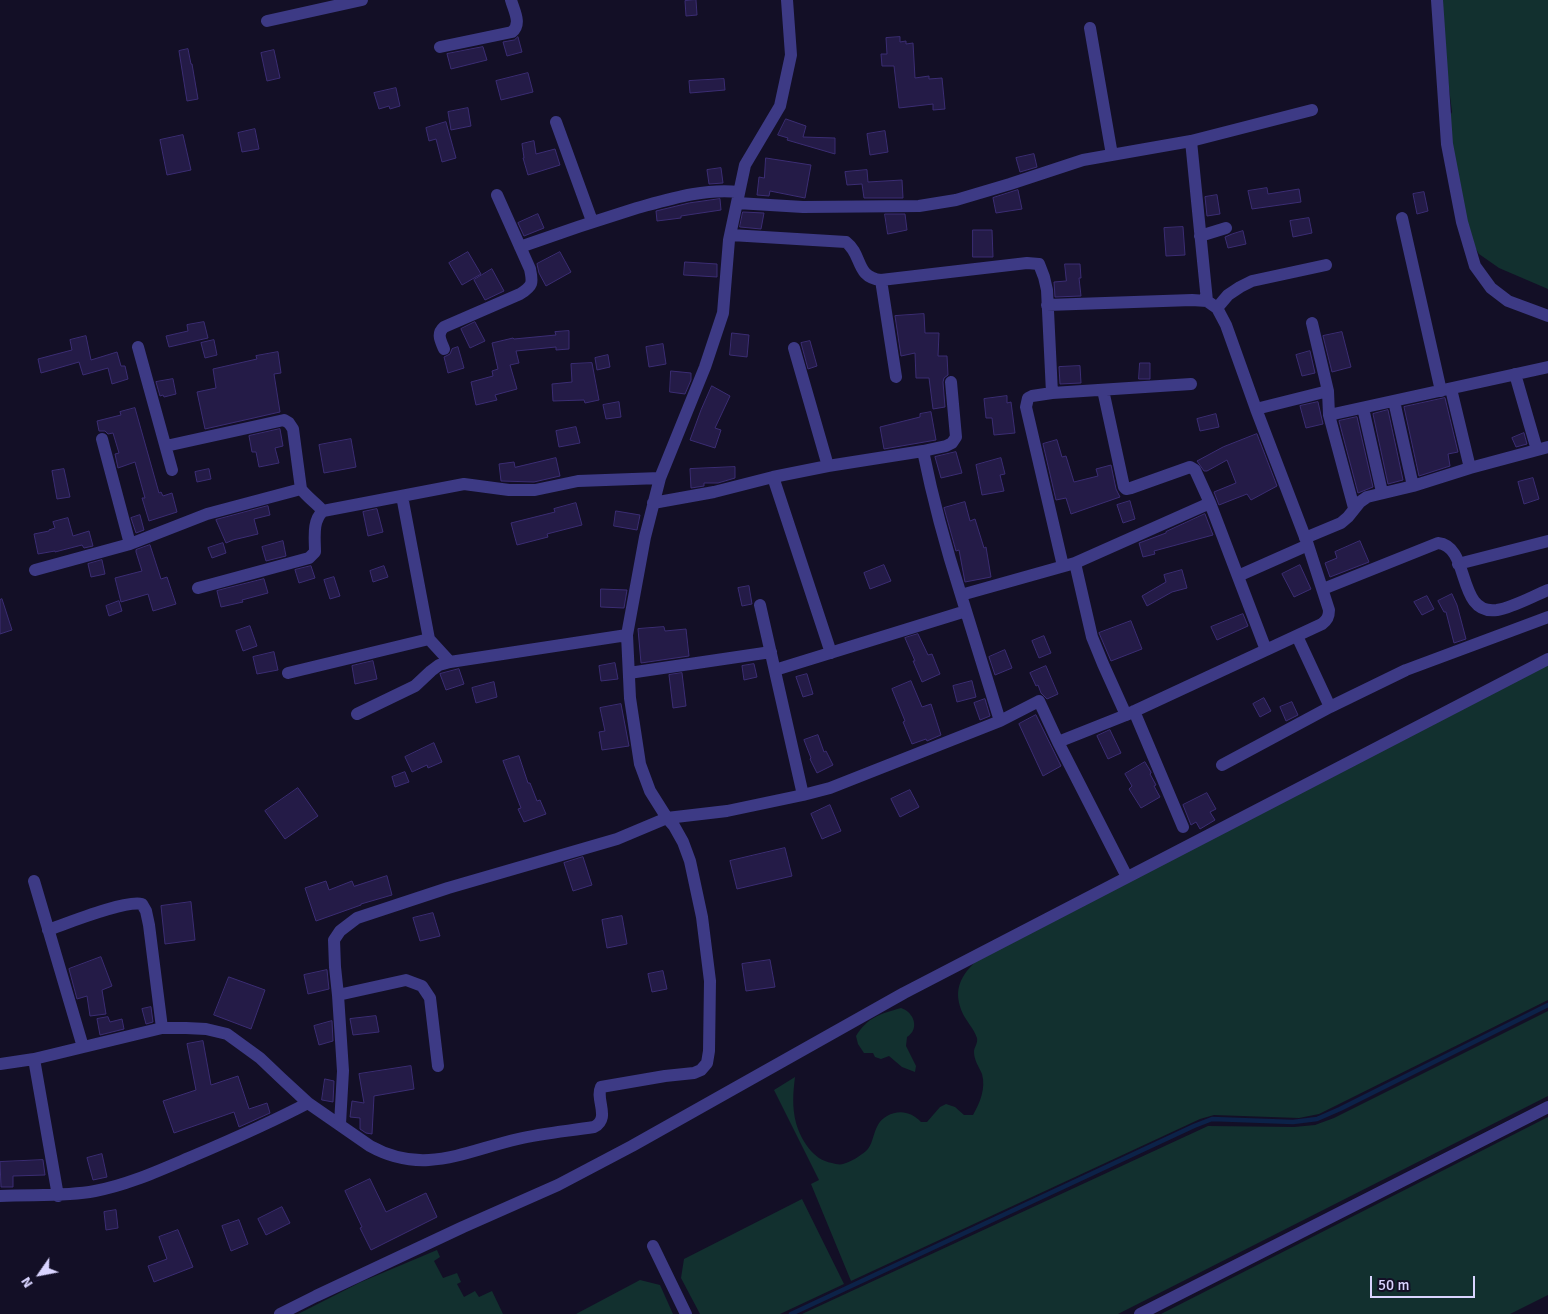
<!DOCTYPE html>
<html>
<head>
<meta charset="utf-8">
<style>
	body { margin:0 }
	#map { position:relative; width:1548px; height:1314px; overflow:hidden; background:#130f26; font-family:Signika,sans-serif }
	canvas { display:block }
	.north { position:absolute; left:15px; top:1249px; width:50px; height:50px; -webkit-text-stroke:4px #130f26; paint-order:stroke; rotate:237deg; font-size:14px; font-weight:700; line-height:20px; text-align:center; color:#d9d4ff }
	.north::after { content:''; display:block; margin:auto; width:18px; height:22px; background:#d9d4ff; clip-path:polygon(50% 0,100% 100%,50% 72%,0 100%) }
	.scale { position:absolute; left:1370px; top:1276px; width:105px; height:22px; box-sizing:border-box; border:2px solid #d9d4ff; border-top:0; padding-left:6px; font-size:15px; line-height:18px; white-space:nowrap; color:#d9d4ff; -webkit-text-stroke:4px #130f26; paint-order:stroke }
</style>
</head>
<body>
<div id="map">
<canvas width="1548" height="1314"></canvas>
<div class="north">N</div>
<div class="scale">50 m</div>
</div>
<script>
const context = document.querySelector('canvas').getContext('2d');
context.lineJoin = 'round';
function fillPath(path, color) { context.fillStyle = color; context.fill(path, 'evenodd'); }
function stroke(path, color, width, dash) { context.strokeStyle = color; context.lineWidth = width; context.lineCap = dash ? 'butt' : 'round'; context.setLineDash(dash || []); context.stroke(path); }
fillPath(new Path2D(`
	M1441,0H1548V289L1499,268L1479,254L1467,234L1457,205L1450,116L1452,112L1442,31Z
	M1548,663V1000L1319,1114L1299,1118L1214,1115L1200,1119L851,1281L811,1184L819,1180L774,1090L795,1077C793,1093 792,1107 796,1123C801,1140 813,1160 832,1163C835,1164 840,1165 843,1164C851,1162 860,1156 866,1151C875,1144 872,1124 887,1116C899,1109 912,1112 921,1122H927L940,1107L946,1104L955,1107L964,1115H973C980,1103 986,1088 982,1074C979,1067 974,1060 974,1052C974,1047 978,1044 977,1038C974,1029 967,1022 963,1014C953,992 959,978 975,962Z
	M901,1008C914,1012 920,1029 907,1037L906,1046L916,1066L915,1072L902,1067L889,1056L881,1059L875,1057L873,1053H864L858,1044L856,1036C868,1017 880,1014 901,1008Z
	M1548,1011V1096L1118,1314H802L1208,1126L1294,1127L1315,1125L1334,1118Z
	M1548,1117V1295L1510,1314H1161Z
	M802,1199L844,1284L780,1314H700L681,1278L684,1259Z
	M437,1250L440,1257L434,1261L443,1278L457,1273L461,1282L457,1284L464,1297L475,1291L479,1297L492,1291L503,1314H298L361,1282Z
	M640,1280L660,1285L673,1314H576Z`), '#12302f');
stroke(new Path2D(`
	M791,1314L1194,1126L1212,1119L1293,1122L1317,1119L1340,1109L1548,1005`), '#0c2248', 4.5);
const building = new Path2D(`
	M696,0L697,15L686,16L685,1Z
	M518,37L522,52L507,56L503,42L514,40Z
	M900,37V42L906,41V44L913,43L915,78L929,76V79L942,78L945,109L933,110V104L899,108L894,66H882L881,54H887L886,38Z
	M483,47L487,60L451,69L447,54Z
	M188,49L191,64H192L198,99L187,101L179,51Z
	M274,50L280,78L267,81L261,53Z
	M528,73L533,92L501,100L496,81Z
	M724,79L725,90L690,93L689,81Z
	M396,88L400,106L390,109L389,106L379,109L374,93Z
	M468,108L471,126L451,130L448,112Z
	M786,119L806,126L803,137L835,138V154L787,140L788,138L778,135Z
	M446,122L456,158L442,162L436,139L429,141L426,128Z
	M255,129L259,149L242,152L238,133Z
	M885,131L888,152L870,155L867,134Z
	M183,135L191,170L167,175L160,140Z
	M534,141L536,154L555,149L560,165L528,175L523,158H524L522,144Z
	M1034,154L1037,167L1020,172L1016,158Z
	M766,158L811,165L805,198L770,191L769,196L757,195L759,177L764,178Z
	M721,168L723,183L709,184L707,170Z
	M867,170L868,182L902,180L903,198H864L862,184L847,185L845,172Z
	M1267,188L1268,194L1299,189L1301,202L1252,209L1248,191Z
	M1018,190L1022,209L996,213L993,198Z
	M1424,192L1428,211L1417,214L1413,194Z
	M1217,195L1220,214L1207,216L1205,197Z
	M720,199L721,210L681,216V218L657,221L656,211L689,203Z
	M743,212L764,213L761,229L740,227Z
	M538,214L544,228L524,236L518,223Z
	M885,214H905L907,230L888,234Z
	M1309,218L1312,233L1293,237L1290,221Z
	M1183,227L1185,255L1166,256L1164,228Z
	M973,230H992L993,257H973Z
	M1243,231L1246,244L1228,248L1225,237L1232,234Z
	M468,252L481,274L462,285L449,263Z
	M560,252L571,272L546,286L539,273L537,264Z
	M685,262L717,264V277L684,275Z
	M1065,264H1080L1081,278H1079L1081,296L1055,297L1054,282L1066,281Z
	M492,269L504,291L485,300L474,280Z
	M924,314L925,333H939L938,356H947L948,375L944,378L943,382L945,407L933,409L929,378H916L915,353L901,356L895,316Z
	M204,322L208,338L169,347L166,336L188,331L187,325Z
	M475,322L485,341L470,348L461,329Z
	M569,331V349L556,350V347L516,351L519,363L510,365L517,389L495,395L497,400L476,405L471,382L493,376L492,371L498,369L492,343L513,338L514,339L556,335L555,332Z
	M1342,332L1351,367L1332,372L1323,336Z
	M732,333L749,335L747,357L730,355Z
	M86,336L91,360L117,352L121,366H125L128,379L112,384L108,368L83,375L79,362L41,373L38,359L72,350L70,340Z
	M214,340L217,355L205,358L201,343Z
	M810,341L817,366L808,369L801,343Z
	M663,344L666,364L649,367L646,347Z
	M458,347L464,368L448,373L444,357L450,354L452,349Z
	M1310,351L1315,373L1302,376L1296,355Z
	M278,352L281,373L274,374L280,412L205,429L197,392L216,388L213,369L257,359L256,356Z
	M608,355L610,367L597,370L595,358Z
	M592,363L599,400L585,403L584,400L553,401L552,384L572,382L571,364Z
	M1140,363H1150V379H1139Z
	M1080,366L1081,383L1060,384L1059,367Z
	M671,371L691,373V380L685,394L670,392Z
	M173,379L176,394L164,397L163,395L160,396L156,382Z
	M712,386L730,396L715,428L721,430L715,448L690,440L701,410Z
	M1007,396V403L1011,402L1015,433L994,435L992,418H986L984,399Z
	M1445,398L1458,452L1448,454L1450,466L1419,476L1404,407Z
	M619,402L621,417L606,419L603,405Z
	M1318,402L1323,424L1306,428L1300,406Z
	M135,408L159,493L161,492L163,496L172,493L177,512L149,521L142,498H145L135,462L118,468L115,454L119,453L113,433L108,434L105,431H99L97,421L121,415L120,412Z
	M1388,410L1403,480L1388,484L1373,414Z
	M931,412L936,440L884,449L880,427L920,417V414Z
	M1216,414L1219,427L1200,431L1197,419Z
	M1357,417L1373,487L1358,493L1339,421Z
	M576,427L580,443L559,447L556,431Z
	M280,429L283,446L275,448L279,463L259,467L256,452H252L249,436Z
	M1524,433L1527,444L1516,447L1512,438Z
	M1257,434L1277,486L1251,500L1247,494L1219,505L1214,492L1236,483L1227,460L1207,471H1204L1197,461L1223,447Z
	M351,439L356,467L324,473L319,445Z
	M1057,440L1062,457L1066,456L1074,482L1098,476L1096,469L1111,465L1116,489L1120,497L1071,514L1066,498L1056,500L1043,444Z
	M956,452L962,473L941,478L935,457Z
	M556,458L560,476L534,482L501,481L499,464L514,462L515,467Z
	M1001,458L1005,474L1000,475L1004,491L982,495L976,465Z
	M735,467V478L718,483H704V486L691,488L690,469Z
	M64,469L70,497L57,499L52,471Z
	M209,469L211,479L197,482L195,472Z
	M1533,478L1539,499L1524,504L1518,482Z
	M1130,501L1135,519L1123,523L1117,505Z
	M965,502L970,521L975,519L984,548L986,547L991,577L965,582L959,550L956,551L944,508Z
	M576,503L582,525L547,534L548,537L517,545L511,523L555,512L554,509Z
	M268,506L270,515L254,519L258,534L233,540L226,543L216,520Z
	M377,509L383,532L368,536L363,512Z
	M616,511L640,515L637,530L614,526Z
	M1205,514L1213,535L1154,551L1155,554L1143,557L1139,543L1166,533V532Z
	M140,515L144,530L136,533L131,518Z
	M68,518L73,536L89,531L93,546L84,548L82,545L55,552V551L38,554L34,534L49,531V530L55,528L53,522Z
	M283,541L286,556L266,561L262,547Z
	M1360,541L1369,562L1330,577L1325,563L1337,558L1335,552Z
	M223,543L226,553L212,558L208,548Z
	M150,545L161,579L167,577L176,604L153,611L148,594L121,602L115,578L142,571L136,552V550Z
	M102,560L105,574L91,577L88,564Z
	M884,565L891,581L870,589L864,573Z
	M1300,565L1311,589L1294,597L1282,574Z
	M311,566L315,578L299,583L295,570Z
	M384,566L388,577L373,582L370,571Z
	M1182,570L1187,588L1172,592L1147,606L1142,596L1166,582L1164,575Z
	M334,577L340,596L330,599L324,580Z
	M264,579L268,593L242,600L243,602L221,607L217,591Z
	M749,586L752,604L742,606L738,588Z
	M601,589L627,590L624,608L601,607Z
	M1452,594L1457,605L1466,639L1454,643L1446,612H1444L1438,601Z
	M1427,596L1434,609L1422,615L1414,602Z
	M2,599L12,630L0,634V600Z
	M119,601L122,611L109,616L106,606Z
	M1243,614L1248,626L1217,640L1211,627Z
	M1131,621L1142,649L1111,661L1099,633Z
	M250,626L257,646L243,651L236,631Z
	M664,627L665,631L686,629L689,656L641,663L638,629Z
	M918,634L928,655L932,654L940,674L922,682L913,661H915L905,638Z
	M1044,636L1051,653L1039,658L1032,641Z
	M1005,650L1012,668L995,675L989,657Z
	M274,652L278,670L257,674L253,657Z
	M373,661L377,679L355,684L352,666Z
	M615,663L618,679L601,681L599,666Z
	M754,664L757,677L744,680L742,666Z
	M1046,666L1058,694L1047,699L1041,693L1038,685L1036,686L1030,673Z
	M459,669L464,684L446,690L440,674Z
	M682,673L686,706L673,708L669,675Z
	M807,674L813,694L803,697L796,677Z
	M911,681L922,707L931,704L941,735L927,741L926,739L912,744L903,722L905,721L892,689Z
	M972,681L976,697L957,702L953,686Z
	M494,682L497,697L476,703L472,688Z
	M1264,698L1271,711L1260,717L1253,704Z
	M985,699L990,716L980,720L974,703Z
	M1292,702L1298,715L1286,721L1280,707Z
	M621,704L629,746L602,750L599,732L605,731L600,708Z
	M1036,715L1061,766L1043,776L1019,724Z
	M1110,730L1121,753L1108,759L1097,736Z
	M818,735L824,752L826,751L833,765L817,773L810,759L811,758L804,740Z
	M434,743L442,762L428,768L427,765L412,772L405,757Z
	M519,756L528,783H530L537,801L540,800L546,814L524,822L518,809L521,808L503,761Z
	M1145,762L1151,772V773L1150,774L1156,785L1154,786L1160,797L1141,808L1129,789L1132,786L1125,774Z
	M405,772L409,782L395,787L392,777Z
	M298,788L318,816L285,839L265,811Z
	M910,790L919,807L900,817L891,799Z
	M1207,793L1216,809L1210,812L1215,820L1200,829L1196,822L1191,825L1183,805Z
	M830,805L841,831L822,839L811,814Z
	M785,848L792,876L737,889L730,861Z
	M583,857L592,885L573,891L564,863Z
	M387,876L392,895L361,904V905L316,921L305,888L326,881L329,890L352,881L354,886Z
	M191,902L195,940L165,944L161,906Z
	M433,913L440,936L420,941L413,918Z
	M622,916L627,944L607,948L602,920Z
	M101,957L112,986L102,990L106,1014L90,1016L87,996L77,999L69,969Z
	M770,960L775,987L746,991L742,964Z
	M327,970L329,989L308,994L304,975Z
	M663,971L667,989L652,992L648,974Z
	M229,977L265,990L251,1029L214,1015Z
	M151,1007L153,1022L146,1024L142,1009Z
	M376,1016L379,1032L353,1035L350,1019Z
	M108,1017L110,1022L122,1019L124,1029L100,1035L97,1019Z
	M332,1021L333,1041L319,1045L314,1026Z
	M203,1041L211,1085L238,1076L249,1109L267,1103L270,1113L239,1127L234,1112L174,1133L163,1101L196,1090L187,1044Z
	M411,1066L414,1089L374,1096L372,1134L366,1133L360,1129V1118L350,1117L352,1101L364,1103L359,1074Z
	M325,1079L334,1081L333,1102L322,1100Z
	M102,1154L107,1177L93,1180L87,1158Z
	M43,1160L45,1175L13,1176V1187H1L0,1162Z
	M370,1179L386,1212L426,1193L437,1217L371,1250L360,1228L362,1227L345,1191Z
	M282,1207L290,1223L266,1235L258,1219Z
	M116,1210L118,1228L106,1230L104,1212Z
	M239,1220L248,1244L231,1251L222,1226Z
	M178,1230L193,1267L154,1282L148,1266L167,1259L159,1237Z`);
fillPath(building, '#241b47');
stroke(building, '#3b2d73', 1);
stroke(new Path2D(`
	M1437,0L1447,144L1462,222L1475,266L1491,288L1508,301L1548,316
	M267,21L362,0
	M1090,28L1112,155
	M440,47L512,32C522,24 514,11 511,0
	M556,122L592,221
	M1191,141L1207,301
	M737,203L803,207L919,206L956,200L1010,184L1083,160L1191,141L1312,110
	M1402,218L1441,391
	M731,235L846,242C863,255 855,277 881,280L1027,263L1039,264L1044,277L1047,290L1052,393
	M1200,236L1226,228
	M520,247C559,233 598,220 637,208C670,199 705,188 739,192
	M881,280L896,377
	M1047,305L1192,300L1207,301L1217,308L1226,325L1256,409L1308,545L1329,610C1329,617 1327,620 1322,624L1126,715
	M1217,308L1228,295L1240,287L1252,281L1326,265
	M1312,323L1328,391L1329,415L1354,508
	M138,347L172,470
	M794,348L828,466
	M444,349C441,341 436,334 444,327L520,294C533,286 533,283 530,269L497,195
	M1515,374L1537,450
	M1451,389L1470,468
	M1103,390L1124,487L1126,489L1131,488L1190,467L1195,470L1210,503L1266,650
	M1394,401L1413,486
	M1363,408L1382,492
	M1256,409L1328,391
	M1329,415L1548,367
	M102,439L130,544
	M166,446L284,420L289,423L293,429L301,489
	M923,451L946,446L952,443L956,437L951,382
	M773,477L831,653
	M402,496L429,639L450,662
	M653,503L714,492L773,477L828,466L923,451C933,500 946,548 961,595L1075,563L1092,637L1103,664L1126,715L1058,742L1039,701L1000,721L961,595
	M1305,538L1341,523L1348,517L1360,502L1367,497L1413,486L1470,468L1548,447
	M1075,563L1210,503
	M1458,564L1548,541
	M1063,566L1026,407L1028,398L1032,396L1052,393L1191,384
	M35,570L130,544L207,514L301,489C307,497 316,503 323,511
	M1238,576L1308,545
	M198,588L309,558L315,552C315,538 312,521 323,511L464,484L509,490H535L578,481L660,478
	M1323,589L1438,543C1471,546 1456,616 1497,610C1514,607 1531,597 1548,590
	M760,605L803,795
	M1297,636L1330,707
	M775,670L966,611
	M288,673L429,639
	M629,673L771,652
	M1134,711L1183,827
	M357,714L415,686L431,671L439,665L450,662L627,635
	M1058,742L1127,877
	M1222,765L1330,707L1406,670L1548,617
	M34,881L83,1047
	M48,930C68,923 124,900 142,904L146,911L149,925L162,1028
	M338,995L406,980L422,986L430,998L438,1066
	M34,1059L58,1196
	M0,1064L34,1059L162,1028H186L206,1029L227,1034L260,1058L281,1078L308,1103L370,1146C424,1176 465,1151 518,1139C543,1133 569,1131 594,1127C611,1118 595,1100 601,1087L665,1076L694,1073L701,1070L707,1063L709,1051L710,981L702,917L690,861L683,842L674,826L667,818L650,791L640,764L630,698L627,635L645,537L660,478L705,367L723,313L729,240L745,165L780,106L791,55L787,0
	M340,1124L343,1071L338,995L335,967L334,940L340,931L357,918L448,888L617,839L667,818L727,811L803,795L830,788L1000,721
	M0,1196C32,1194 63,1197 95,1191C128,1185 160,1170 191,1157C231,1140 270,1123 308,1103
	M653,1246L686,1314
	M280,1314L316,1296L463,1227L558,1185L632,1146L904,993L1548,659
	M1140,1314L1548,1107`), '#3d3a85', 12);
</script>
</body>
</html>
